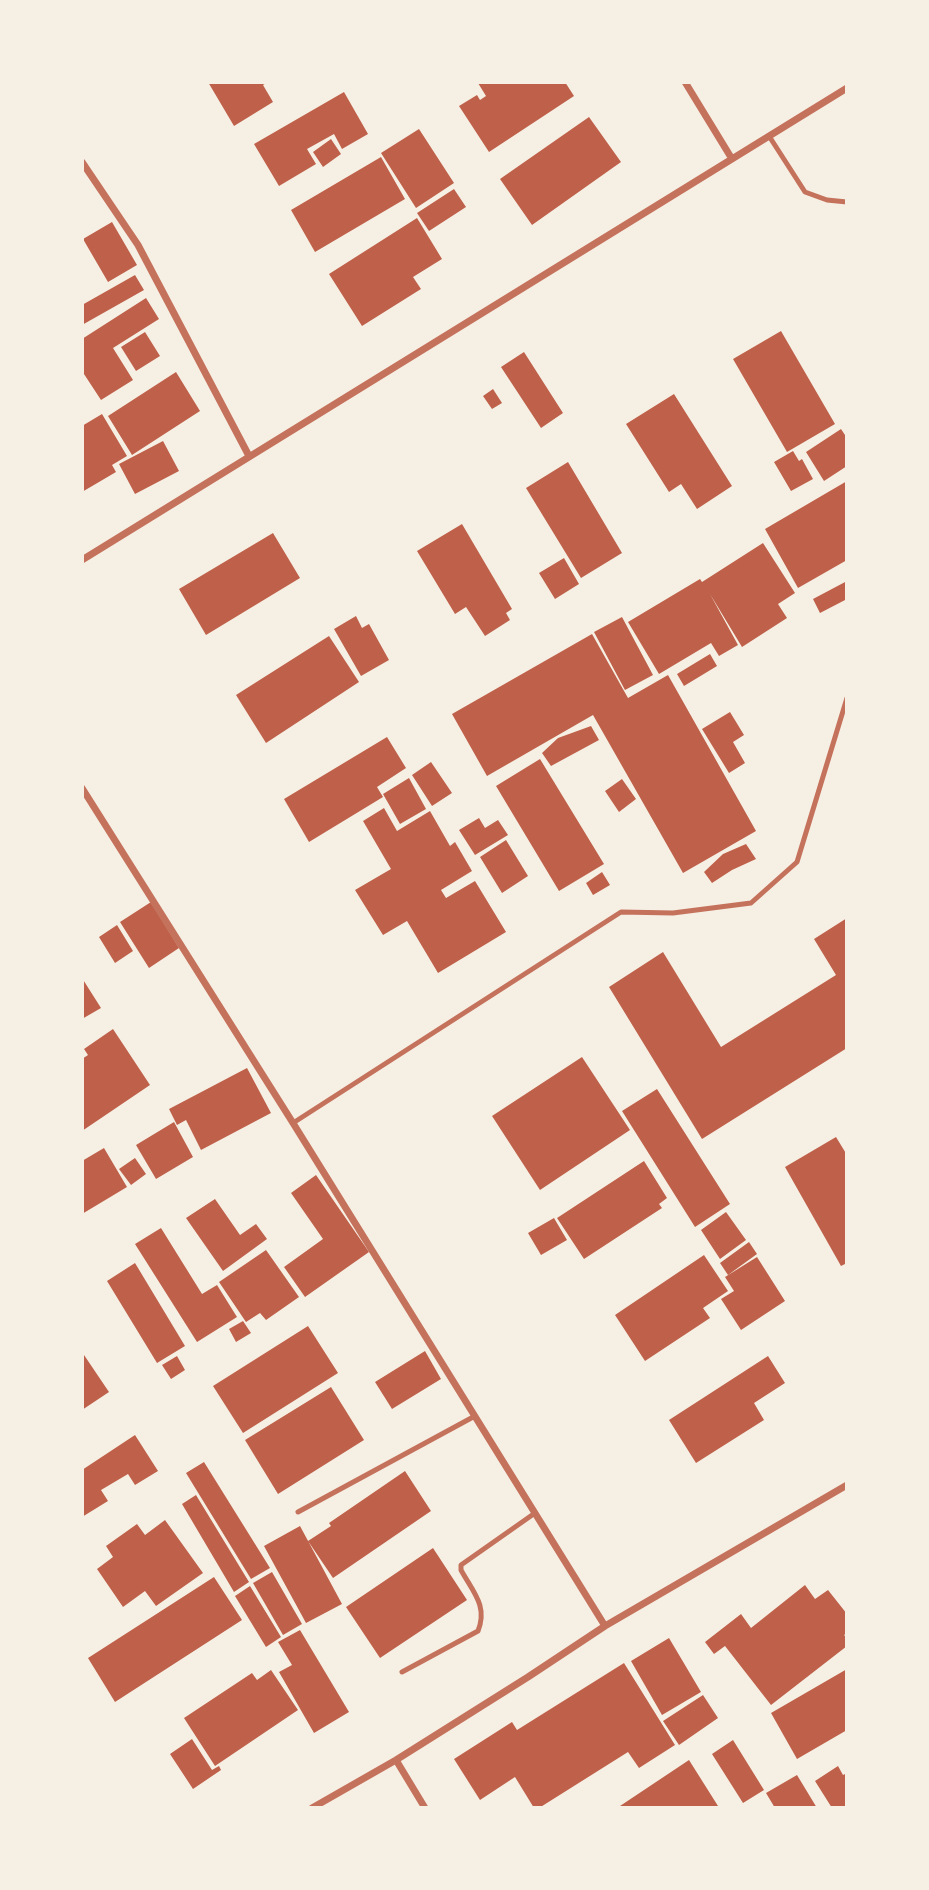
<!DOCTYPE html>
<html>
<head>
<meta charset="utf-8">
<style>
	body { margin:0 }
	#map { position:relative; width:929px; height:1890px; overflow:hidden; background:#f6efe4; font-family:Quicksand,sans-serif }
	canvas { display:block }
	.frame { position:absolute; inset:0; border:84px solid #f6efe4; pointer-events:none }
</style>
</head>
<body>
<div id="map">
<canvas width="929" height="1890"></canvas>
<div class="frame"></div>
</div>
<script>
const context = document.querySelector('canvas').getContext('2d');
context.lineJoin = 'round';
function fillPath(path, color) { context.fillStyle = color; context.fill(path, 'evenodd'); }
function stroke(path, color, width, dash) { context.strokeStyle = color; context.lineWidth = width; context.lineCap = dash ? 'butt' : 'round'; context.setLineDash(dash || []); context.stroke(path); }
fillPath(new Path2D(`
	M208,82H268L263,85L273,102L234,126Z
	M480,82H565L574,96L489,152L459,106L477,95L480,100L486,96L478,83Z
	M344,92L368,134L342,149L334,134L307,149L316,164L279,186L254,144Z
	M589,117L621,162L532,225L500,179Z
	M419,129L454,183L416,208L381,153Z
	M331,139L341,154L323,167L313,152Z
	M381,157L405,199L315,252L291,210Z
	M454,189L466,207L429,231L417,213Z
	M417,218L442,259L413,277L421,289L362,326L329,274Z
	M112,222L137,265L108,282L83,239Z
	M135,275L144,290L82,325V305Z
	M146,298L159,319L113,348L133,380L101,400L82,371V339Z
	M781,331L835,424L787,452L733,359Z
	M145,332L160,356L136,371L121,347Z
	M524,352L563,413L541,428L501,367Z
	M176,372L200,411L132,455L108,416Z
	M493,389L502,403L492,409L483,396Z
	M674,394L732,486L697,509L681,484L669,492L626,424Z
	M102,414L127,456L112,465L116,472L82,492V426Z
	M841,429L847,438V466L824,481L806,452Z
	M163,441L179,471L135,494L119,464Z
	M793,451L799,461L802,459L813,479L791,491L774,462Z
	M568,462L622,553L581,578L526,488Z
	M847,481V560L798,588L765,529Z
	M462,524L512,609L506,613L510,620L485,636L466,607L455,614L417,551Z
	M273,533L300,578L206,635L179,589Z
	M763,543L795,593L778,604L787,618L742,647L710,594L738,645L719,656L711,643L659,674L628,622L700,579L702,582Z
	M564,558L579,584L555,599L539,573Z
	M847,581V599L820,613L813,599Z
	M356,616L362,628L369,624L389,660L361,676L334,629Z
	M622,617L653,675L625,690L594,632Z
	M592,634L628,698L668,675L756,831L683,873L593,715L487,776L452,714Z
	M329,636L359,682L266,743L236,695Z
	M710,654L717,666L684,686L677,674Z
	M730,712L744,735L733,742L745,763L729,773L702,729Z
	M591,726L599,740L551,766L542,753L558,738Z
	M387,737L406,768L377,787L383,797L309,842L284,799Z
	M540,759L604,864L559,891L496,786Z
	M431,762L452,793L432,806L412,775Z
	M409,778L426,809L400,824L383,794Z
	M622,779L636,799L619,812L605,791Z
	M384,808L397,831L430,811L450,846L455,842L472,871L441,890L446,898L475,881L506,932L438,973L407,921L383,935L355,890L391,869L363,821Z
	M479,818L485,828L498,820L508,835L475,855L459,830Z
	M506,840L528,876L502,893L480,857Z
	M746,844L756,859L732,870L712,883L704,872L723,854Z
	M602,872L610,885L593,895L586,883Z
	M151,902L179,948L149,968L120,922Z
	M847,918V1048L702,1139L609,987L663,952L721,1047L836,975L814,939Z
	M117,925L133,951L115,963L99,937Z
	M82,978L101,1008L82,1019Z
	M113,1029L150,1085L82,1131V1059L88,1055L84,1049Z
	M582,1057L630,1130L540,1190L492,1116Z
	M247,1068L271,1113L201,1150L186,1120L177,1125L169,1109Z
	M657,1089L730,1204L695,1227L622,1111Z
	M174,1122L193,1157L156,1179L136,1145Z
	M836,1137L847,1155V1263L841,1266L785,1167Z
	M104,1148L127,1187L82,1214V1161Z
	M135,1158L146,1174L131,1185L119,1169Z
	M644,1161L667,1198L659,1204L662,1208L584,1259L557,1218Z
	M316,1175L369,1252L305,1297L284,1267L323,1239L291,1193Z
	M215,1199L240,1235L256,1224L267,1239L223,1271L186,1218Z
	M726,1212L746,1240L720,1259L701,1230Z
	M554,1218L567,1240L541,1255L528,1233Z
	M161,1228L202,1294L217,1285L237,1317L197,1342L135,1244Z
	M749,1242L757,1254L728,1275L720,1263Z
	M266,1250L299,1297L266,1320L260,1313L246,1322L219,1282Z
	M704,1255L728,1291L703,1308L710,1318L645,1361L615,1315Z
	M757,1257L785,1301L741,1330L721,1299L734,1291L725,1277Z
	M135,1263L185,1346L157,1363L107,1281Z
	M243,1321L251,1333L236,1342L229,1329Z
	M308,1326L338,1373L243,1433L213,1386Z
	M425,1351L441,1379L392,1409L375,1382Z
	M82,1352L109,1392L82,1410Z
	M177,1356L185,1370L171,1379L162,1365Z
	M768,1356L785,1383L754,1403L764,1420L696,1463L669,1420Z
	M331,1387L364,1440L278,1494L245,1440Z
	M135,1435L158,1471L135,1485L128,1474L101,1490L108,1501L82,1517V1470Z
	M204,1462L270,1568L251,1579L186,1473Z
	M405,1471L431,1511L333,1578L308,1541L331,1526L329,1523Z
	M196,1495L249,1582L234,1592L182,1504Z
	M165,1520L203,1573L156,1606L145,1591L123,1607L97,1569L113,1557L106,1546L137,1524L145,1535Z
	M300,1526L342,1604L306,1623L264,1546Z
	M433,1548L467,1600L380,1658L346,1607Z
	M272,1572L302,1624L283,1635L253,1583Z
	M214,1577L242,1620L115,1702L88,1658Z
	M805,1585L815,1599L828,1590L847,1614V1633L844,1635L847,1638V1646L771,1705L725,1646L714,1654L705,1642L741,1614L751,1628Z
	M250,1586L281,1637L266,1647L235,1596Z
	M300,1630L349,1712L314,1733L279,1672L292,1665L278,1642Z
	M669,1638L701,1692L662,1715L631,1661Z
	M624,1663L675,1745L639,1768L628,1752L539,1808H534L515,1777L480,1800L454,1759L512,1722L517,1730Z
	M847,1669V1730L797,1759L771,1713Z
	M271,1670L298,1710L215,1766L184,1718L252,1673L257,1680Z
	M703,1695L718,1718L679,1745L663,1721Z
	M192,1739L212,1770L219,1766L221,1770L193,1789L170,1754Z
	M733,1740L764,1790L743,1803L712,1754Z
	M689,1760L718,1806L715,1808H617Z
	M838,1766L843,1775L847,1773V1808H832L815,1781Z
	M797,1775L817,1808H775L766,1793Z`), '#bf614a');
stroke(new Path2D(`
	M769,136L805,192L827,200L847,202
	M293,1123L621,912L673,913L751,903L797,862L847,698
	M298,1512L475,1416
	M402,1672L478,1631C488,1606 473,1592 461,1570V1565L535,1513`), '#c5725c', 5);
stroke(new Path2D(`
	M685,82L732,159
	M82,162L138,245L249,456
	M82,560L847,88
	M82,788L293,1123L605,1626
	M396,1760L425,1808
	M312,1808L396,1760L528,1677L605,1626L847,1485`), '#c5725c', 7);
</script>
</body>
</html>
